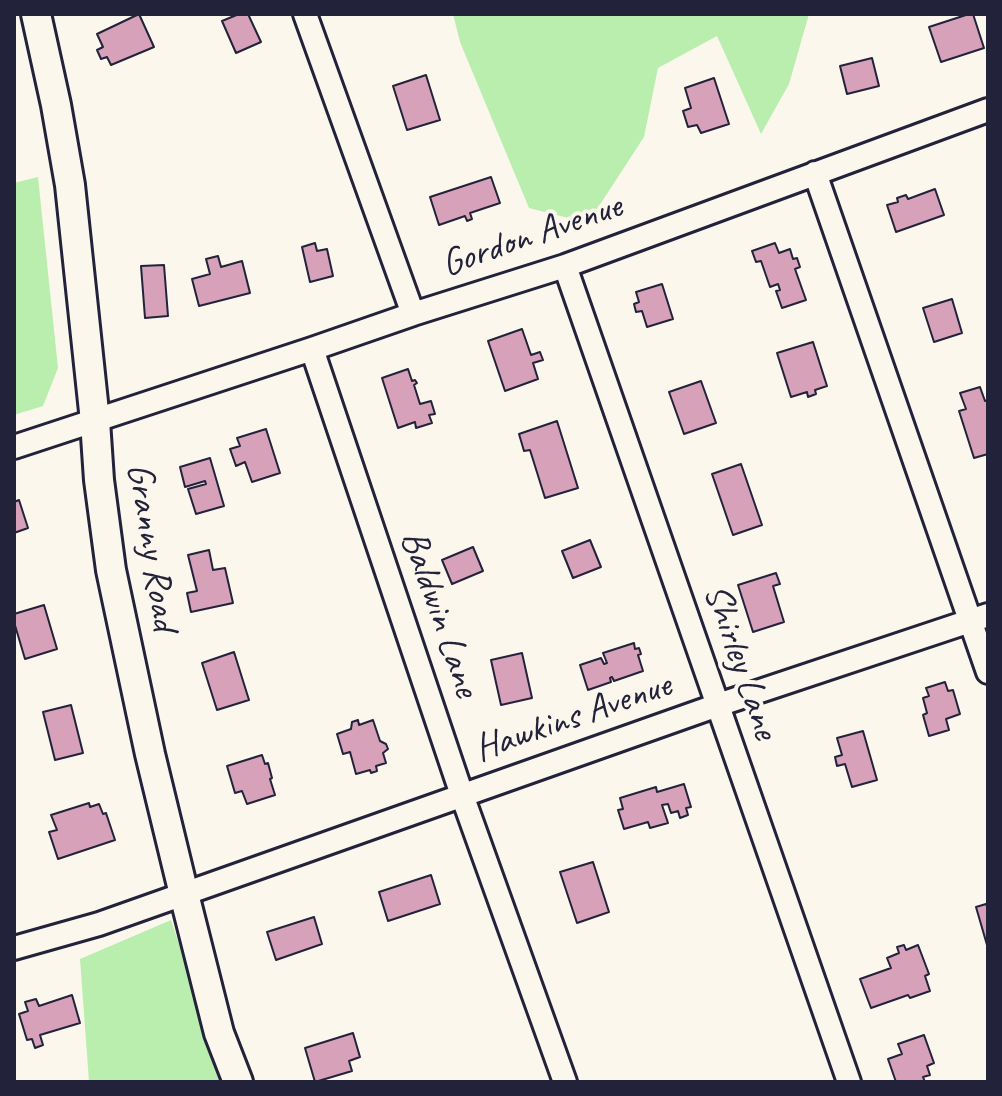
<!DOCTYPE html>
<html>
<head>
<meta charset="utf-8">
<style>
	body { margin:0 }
	#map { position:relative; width:1002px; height:1096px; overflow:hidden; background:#fbf7ec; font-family:Caveat,sans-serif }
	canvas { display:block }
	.frame { position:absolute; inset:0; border:16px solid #22223b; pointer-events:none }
</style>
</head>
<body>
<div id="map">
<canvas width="1002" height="1096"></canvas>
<div class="frame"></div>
</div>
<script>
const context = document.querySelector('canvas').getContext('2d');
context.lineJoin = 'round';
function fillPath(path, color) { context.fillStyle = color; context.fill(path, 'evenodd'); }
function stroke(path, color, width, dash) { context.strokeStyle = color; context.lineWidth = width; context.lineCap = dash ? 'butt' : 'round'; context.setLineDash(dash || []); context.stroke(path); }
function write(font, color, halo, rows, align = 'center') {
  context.font = font + ' Caveat,sans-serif'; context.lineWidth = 8; context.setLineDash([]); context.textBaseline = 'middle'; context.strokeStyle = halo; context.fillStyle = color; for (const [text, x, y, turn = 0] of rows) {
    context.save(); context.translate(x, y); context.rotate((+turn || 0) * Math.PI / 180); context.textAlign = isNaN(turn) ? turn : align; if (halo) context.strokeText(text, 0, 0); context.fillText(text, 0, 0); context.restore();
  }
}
fillPath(new Path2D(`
	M453,14H809L789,84L761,134L717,36L658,68L644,137L588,223L529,208L460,42Z
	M38,177L58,368L43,406L14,415V183Z
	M171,920L226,1082H89L80,959Z`), '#baeeaf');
const building = new Path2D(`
	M139,14L154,47L111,65L107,57L101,59L97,50L103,47L97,34Z
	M239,14H248L261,42L236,53L222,21Z
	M969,14H973L984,48L941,62L929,27Z
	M872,58L879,86L847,94L840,66Z
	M426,75L440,120L407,130L393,86Z
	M714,78L729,124L701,133L697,125L688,127L683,111L691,108L685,88Z
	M491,177L500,203L470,213L472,219L467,221L465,216L439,225L430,197Z
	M935,189L944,215L896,232L887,205L898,202L897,198L906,195L908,199Z
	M315,243L317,251L327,249L333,276L310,282L302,247Z
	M775,243L779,253L790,249L793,259L797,258L800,267L795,269L806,300L782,308L776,291L780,290L778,284L770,287L761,261L756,262L752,251Z
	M218,256L221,267L242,261L250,293L199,306L192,279L210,274L206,259Z
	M164,265L168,316L145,318L141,266Z
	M662,284L673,319L647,327L642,311L636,312L634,304L639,302L636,292Z
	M952,299L962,333L934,342L923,308Z
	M522,329L531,355L540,352L543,360L533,363L538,379L505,391L488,341Z
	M813,342L827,386L815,390L816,394L808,397L807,392L791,397L777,353Z
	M408,369L412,381L415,380L417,383L414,385L420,404L431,401L435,414L429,415L432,423L416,428L415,422L398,428L382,378Z
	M701,381L716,423L684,434L669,392Z
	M980,387L985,401L988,400V454L974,458L959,411L966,409L960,393Z
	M557,421L578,488L545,498L530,450L524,451L519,434Z
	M266,429L280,473L252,482L245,462L236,466L230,449L240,446L237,438Z
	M210,458L224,506L196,514L188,489L206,484L205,481L185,487L180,467Z
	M741,464L762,525L733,535L712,474Z
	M19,500L28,528L14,533V502Z
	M590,540L601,567L573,578L562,551Z
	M473,547L483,571L452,584L442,560Z
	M209,550L213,570L225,568L233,603L191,612L187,593L197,591L188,555Z
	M776,573L780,584L773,586L784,622L753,632L738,585Z
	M44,605L57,649L25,659L14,622V614Z
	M634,643L635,649L639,648L641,654L638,655L643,671L614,681L612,677L610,678L611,682L588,690L580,665L601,658L604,664L607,663L603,653Z
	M234,652L249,700L217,710L202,663Z
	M522,653L532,698L501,705L491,660Z
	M945,682L948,691L953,690L960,714L946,719L949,730L929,736L923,715L927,713L923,698L929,696L926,688Z
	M71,705L83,753L55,760L43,712Z
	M358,720L359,725L373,720L380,741L386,744L388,749L383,753L386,763L376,766L377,771L371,773L370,770L356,774L350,752L343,754L337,734L351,729L352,722Z
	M863,731L877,780L852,787L845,764L837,766L835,757L842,755L837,738Z
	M262,755L265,764L268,763L272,778L270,779L275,795L247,804L242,791L235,793L227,766Z
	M684,784L691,807L686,808L688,815L680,818L678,811L671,813L668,804L662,805L668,823L650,828L648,822L624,829L618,810L623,809L620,798L656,787L657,792Z
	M89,803L90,807L99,804L103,814L106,813L115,840L58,859L49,832L57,830L51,815Z
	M593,862L609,912L577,923L560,872Z
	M431,875L440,904L388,921L379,892Z
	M986,904L988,909L987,945L976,907Z
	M314,917L322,944L276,960L267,932Z
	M904,945L906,950L918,945L929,974L925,976L930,991L910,998L908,995L871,1008L860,979L891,968L887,958L899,953L897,947Z
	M72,995L80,1023L40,1035L43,1045L35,1048L32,1039L27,1040L19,1014L28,1011L25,1002L36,999L39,1006Z
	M353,1033L360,1057L349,1061L352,1071L315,1082L305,1048Z
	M924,1035L934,1063L927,1066L930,1075L923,1077L925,1082H896L888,1059L902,1054L898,1044Z`);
fillPath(building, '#d6a1b9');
stroke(building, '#22223b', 2);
const minor = new Path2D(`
	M305,14L413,314
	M815,173L988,672
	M565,266L849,1082
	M312,349L462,795L565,1082
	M14,447L312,349L413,314L565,266L988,110
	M14,948L99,924L718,705L988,615`);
const tertiary = new Path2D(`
	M36,14L56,105L70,185L95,421L99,480L111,570L150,754L182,886L219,1033L238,1082`);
stroke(minor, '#22223b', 28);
stroke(tertiary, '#22223b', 34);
stroke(minor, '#fbf7ec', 22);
stroke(tertiary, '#fbf7ec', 28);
write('38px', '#22223b', '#fbf7ec', [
	["Gordon Avenue",532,236,-19],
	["Granny Road",151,547,81],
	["Baldwin Lane",439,614,71],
	["Shirley Lane",740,662,71],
	["Hawkins Avenue",573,718,-19]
]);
</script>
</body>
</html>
